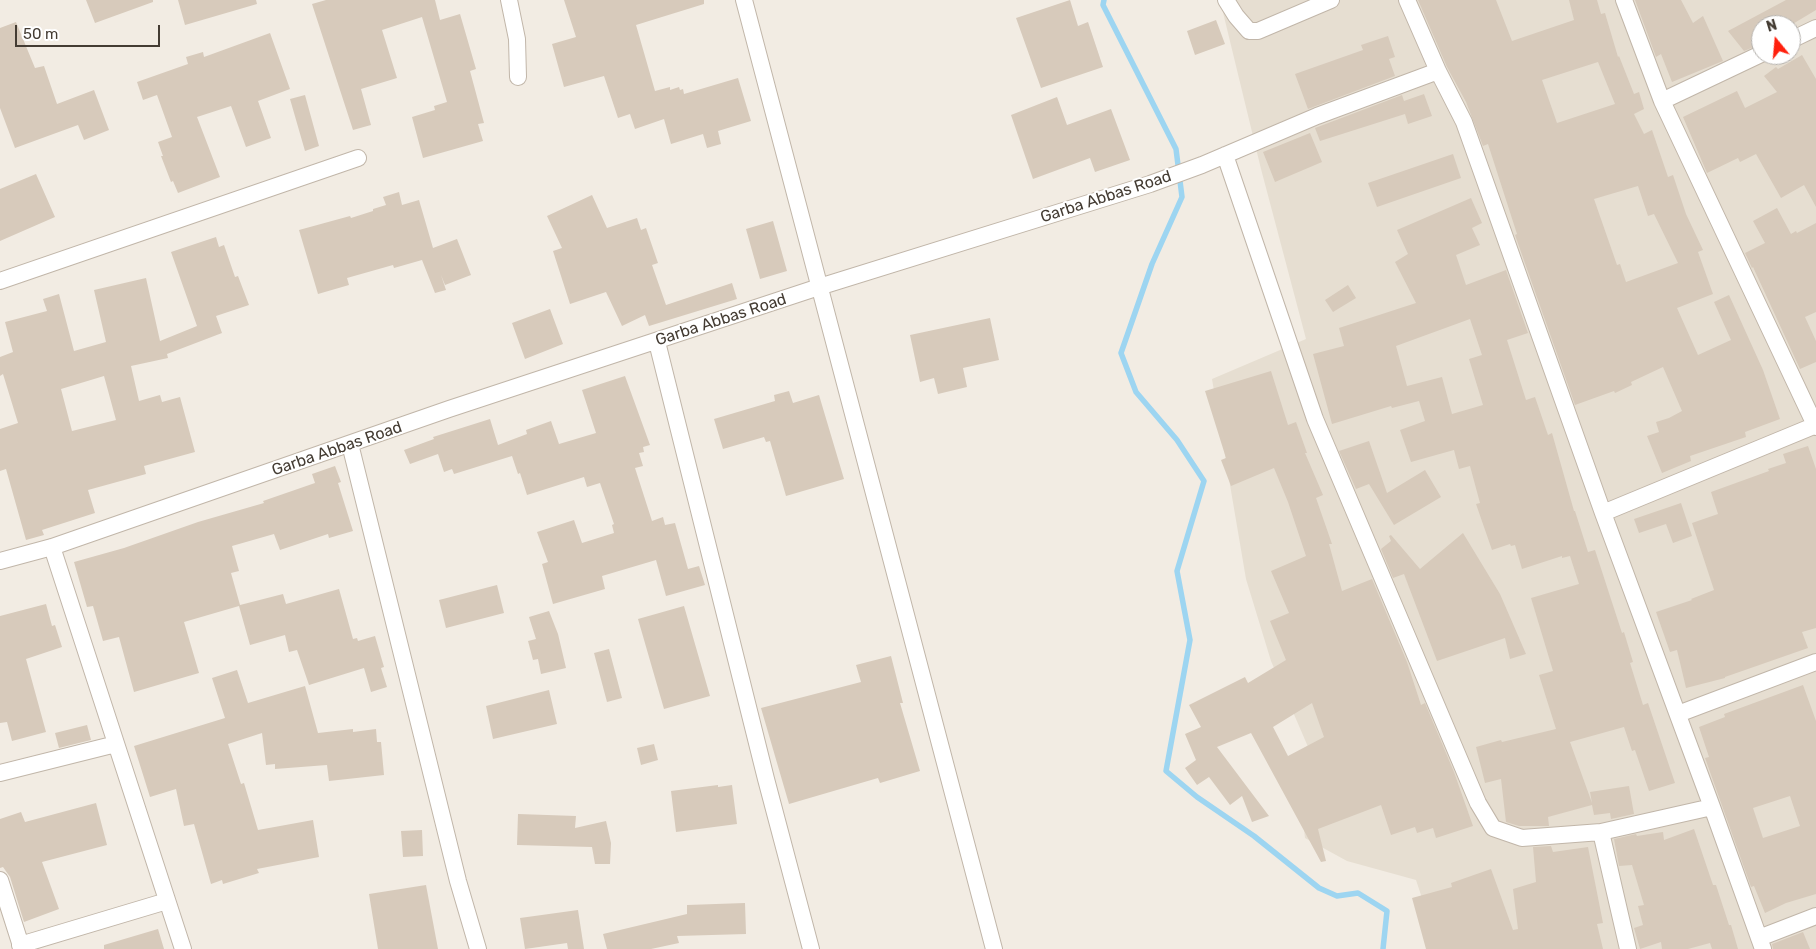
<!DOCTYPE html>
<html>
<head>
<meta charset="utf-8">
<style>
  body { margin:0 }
  #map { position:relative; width:1816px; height:949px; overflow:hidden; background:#f2ece3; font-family:Rubik,sans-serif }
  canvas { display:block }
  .north { position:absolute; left:1751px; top:15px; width:50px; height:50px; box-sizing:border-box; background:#fff; border:1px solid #b4b1ad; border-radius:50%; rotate:343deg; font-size:14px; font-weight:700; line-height:20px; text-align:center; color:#443c33 }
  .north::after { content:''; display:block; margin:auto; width:18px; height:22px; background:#ff200d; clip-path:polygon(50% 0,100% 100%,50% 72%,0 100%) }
  .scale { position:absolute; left:15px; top:25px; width:145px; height:22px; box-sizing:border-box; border:2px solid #443c33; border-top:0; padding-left:6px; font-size:15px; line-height:18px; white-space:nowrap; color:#443c33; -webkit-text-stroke:4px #fff; paint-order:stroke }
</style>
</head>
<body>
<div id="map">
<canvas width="1816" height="949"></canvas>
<div class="north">N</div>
<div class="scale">50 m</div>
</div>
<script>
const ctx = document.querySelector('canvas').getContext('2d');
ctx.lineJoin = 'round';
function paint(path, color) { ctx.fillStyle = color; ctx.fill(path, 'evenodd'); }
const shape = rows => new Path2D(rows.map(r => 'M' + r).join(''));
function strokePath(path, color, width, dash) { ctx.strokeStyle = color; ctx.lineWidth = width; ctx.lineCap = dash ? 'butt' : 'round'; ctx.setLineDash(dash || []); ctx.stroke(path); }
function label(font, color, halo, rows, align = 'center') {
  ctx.font = font + ' Rubik,sans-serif'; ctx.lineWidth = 4; ctx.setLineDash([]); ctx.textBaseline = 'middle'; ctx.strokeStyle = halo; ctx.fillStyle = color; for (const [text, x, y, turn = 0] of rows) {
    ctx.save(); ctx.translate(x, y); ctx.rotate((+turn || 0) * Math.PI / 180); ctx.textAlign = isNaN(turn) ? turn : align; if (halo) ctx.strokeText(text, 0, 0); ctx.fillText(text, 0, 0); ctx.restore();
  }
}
paint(shape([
  [1220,0,1816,0,1816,949,1439,949,1416,880,1347,861,1305,838,1301,804,1321,777,1271,661,1246,579,1212,379,1306,339,1261,169],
  [1761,25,1791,25,1791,55,1761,55]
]), '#e6ded1');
strokePath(shape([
  [1104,0,1103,5,1176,149,1182,197,1152,264,1121,353,1136,392,1177,440,1204,481,1177,571,1190,640,1166,771,1197,797,1254,836,1319,888,1337,896,1358,893,1387,911,1383,949]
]), '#9dd5f1', 5.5);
paint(shape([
  [86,0,153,0,153,2,95,23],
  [178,0,256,0,257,4,185,25],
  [326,0,435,0,440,20,460,14,476,69,470,71,484,123,478,124,483,141,423,158,412,117,435,110,434,106,447,102,422,17,382,30,397,78,361,89,371,125,353,130,312,4],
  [564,0,704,0,704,4,636,25,655,91,670,87,670,90,679,87,680,90,683,89,684,94,738,78,751,121,718,131,721,144,707,148,703,134,671,144,664,119,635,129,630,114,618,118,604,76,564,87,552,44,576,37],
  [1070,0,1078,26,1088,22,1103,67,1041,88,1016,18],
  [1418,0,1496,0,1512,41,1574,20,1569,0,1597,0,1601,14,1605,13,1618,57,1619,56,1634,94,1639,92,1644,109,1634,114,1644,134,1652,130,1668,177,1673,175,1686,214,1703,250,1698,252,1713,294,1677,308,1698,355,1731,340,1714,302,1729,295,1763,370,1780,419,1745,432,1746,437,1690,456,1691,461,1662,473,1647,436,1659,432,1656,422,1669,418,1682,411,1663,367,1631,382,1632,385,1615,393,1614,391,1575,405,1515,235,1517,234,1488,144,1483,146,1466,102,1447,67],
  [1598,62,1615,104,1557,123,1542,80],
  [1638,186,1648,216,1654,214,1678,263,1626,282,1620,264,1617,265,1594,199],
  [1635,0,1681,0,1693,23,1703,16,1723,61,1672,82,1661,54,1656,57],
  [1786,0,1816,0,1816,10,1791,25,1761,25,1761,44,1744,51,1728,31],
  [1216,20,1225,44,1195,55,1187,31],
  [16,22,35,68,44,66,57,104,94,90,109,130,84,140,78,125,15,148,0,108,0,28],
  [270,33,290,89,258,101,271,138,246,147,231,106,197,117,220,177,178,193,173,181,171,182,161,156,163,156,158,142,172,137,157,95,143,100,137,82,188,64,186,57,203,52,204,57],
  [1388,36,1395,57,1389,59,1395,76,1308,109,1295,74,1363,50,1361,45],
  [1802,55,1816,79,1816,207,1804,185,1781,198,1756,154,1740,162,1738,158,1707,173,1683,117,1737,91,1745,108,1777,92,1764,76,1776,67,1778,69],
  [1424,94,1432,116,1408,124,1405,114,1320,141,1315,128,1402,95,1404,101],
  [305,95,319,146,305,151,290,99],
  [1057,97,1067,125,1111,109,1130,160,1095,172,1090,158,1033,179,1011,115],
  [1310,133,1322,162,1275,182,1263,152],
  [1453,154,1461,178,1377,207,1368,183],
  [36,174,55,217,0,241,0,189],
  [399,192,402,205,419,200,433,248,457,239,471,275,445,285,441,275,446,290,435,293,422,260,394,268,393,265,347,278,349,285,318,294,299,230,350,216,351,218,373,211,373,209,386,205,383,197],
  [592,195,607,228,637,218,641,230,646,228,658,263,652,265,666,305,732,283,737,299,649,326,645,315,622,326,606,292,570,304,553,251,562,248,547,216],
  [1471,198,1482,223,1472,228,1480,245,1456,255,1466,285,1506,270,1528,333,1507,340,1526,400,1535,397,1548,435,1552,433,1574,511,1575,511,1588,552,1595,550,1622,633,1624,632,1633,662,1630,663,1643,705,1648,703,1675,783,1649,791,1635,750,1632,751,1624,727,1570,742,1592,803,1590,792,1629,786,1634,814,1611,819,1610,813,1594,815,1592,805,1548,817,1549,826,1519,826,1506,822,1501,779,1485,783,1476,747,1501,740,1502,742,1556,729,1539,675,1553,671,1531,598,1579,584,1570,556,1562,558,1562,556,1522,569,1515,545,1511,546,1510,544,1492,550,1476,504,1480,503,1470,466,1459,469,1454,450,1411,462,1400,430,1425,421,1419,401,1392,408,1391,406,1332,424,1313,354,1344,346,1339,328,1416,303,1395,262,1408,254,1397,230],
  [1470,319,1482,355,1469,359,1483,405,1452,414,1442,377,1407,386,1396,346],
  [1777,208,1791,234,1796,231,1797,233,1816,223,1816,312,1805,317,1816,341,1816,362,1800,369,1753,267,1752,268,1745,253,1765,243,1753,221],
  [773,221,787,271,760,279,746,229],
  [216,237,219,247,224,245,235,277,238,276,249,305,216,316,222,333,167,354,168,358,131,366,139,401,160,395,162,402,180,397,195,452,144,466,146,474,88,490,95,513,42,530,44,535,26,540,6,469,0,471,0,429,18,423,3,374,0,376,0,357,13,352,5,322,47,311,43,299,59,294,74,351,106,342,94,290,146,278,160,341,197,326,171,252],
  [104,376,116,420,72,431,61,389],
  [1348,285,1356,298,1333,312,1325,300],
  [550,309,563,344,525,359,512,323],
  [990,318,999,360,963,368,967,387,938,394,934,378,920,382,910,335],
  [1271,371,1288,425,1296,422,1307,453,1305,453,1323,495,1316,498,1332,544,1329,544,1342,591,1372,579,1407,662,1421,705,1425,703,1454,772,1473,826,1436,838,1433,828,1417,833,1415,827,1391,835,1381,805,1318,829,1326,861,1321,862,1251,733,1217,747,1269,816,1252,822,1242,796,1230,805,1209,777,1197,785,1185,768,1196,760,1185,734,1201,727,1189,705,1245,677,1248,683,1286,660,1270,621,1289,613,1271,571,1306,556,1288,502,1274,468,1231,486,1221,460,1226,458,1205,391],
  [1312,703,1324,737,1288,756,1273,727],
  [625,376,650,445,643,447,644,452,639,453,643,466,635,468,652,521,663,517,665,525,675,523,688,569,699,566,705,585,666,596,656,560,602,576,605,589,553,604,542,564,548,562,537,532,574,520,582,543,614,533,612,525,614,524,600,483,587,487,584,477,527,495,520,473,518,474,512,456,454,474,452,469,444,472,438,454,410,464,404,450,434,439,433,437,490,419,498,445,527,434,526,430,551,421,559,444,596,433,582,390],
  [789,391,793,403,819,395,844,479,786,496,770,441,766,442,764,437,723,449,714,419,775,401,774,395],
  [1369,441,1387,493,1425,470,1441,497,1394,525,1369,484,1356,489,1339,451],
  [1808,446,1816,469,1816,628,1802,632,1808,648,1725,677,1725,678,1686,688,1677,650,1670,652,1656,612,1692,600,1691,599,1714,590,1692,523,1718,514,1711,492,1769,471,1768,469,1786,463,1783,454],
  [335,466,341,482,338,483,353,531,329,538,328,534,280,550,274,534,232,546,239,571,231,573,240,605,283,594,286,604,339,589,353,639,357,638,358,641,375,636,384,667,381,668,387,687,371,692,364,668,309,685,297,650,289,652,285,635,250,645,239,606,184,622,199,673,134,692,119,637,103,641,93,606,87,607,74,562,124,548,198,522,264,503,263,501,315,483,312,474],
  [1681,503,1692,536,1673,543,1666,524,1639,533,1634,519],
  [1463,533,1500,594,1526,654,1510,659,1505,638,1437,661,1404,574,1393,578,1381,549,1391,541,1389,536,1391,535,1420,569],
  [497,585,504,613,446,628,439,600],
  [46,604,52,626,55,625,62,647,26,659,46,732,12,741,7,722,0,723,0,616],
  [684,606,710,696,664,709,638,619],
  [549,611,558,634,566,668,541,674,538,659,533,660,528,641,536,639,529,617],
  [609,649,622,698,607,702,594,653],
  [891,656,903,703,900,703,920,771,880,783,878,778,789,804,761,708,861,682,856,665],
  [237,670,248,703,305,686,318,733,353,729,353,732,376,729,377,742,381,742,384,775,329,781,327,765,275,769,275,764,266,765,262,733,228,744,241,784,244,783,258,830,313,820,319,857,257,869,259,873,223,884,222,880,211,884,194,824,184,826,176,789,150,797,134,746,225,718,212,678],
  [1803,685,1816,721,1816,894,1786,903,1765,913,1754,886,1751,887,1705,758,1709,757,1699,727,1725,717,1724,714],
  [1790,796,1800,826,1763,838,1753,808],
  [549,690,557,724,493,739,486,706],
  [87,725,91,740,59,748,55,733],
  [654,744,658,760,641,765,637,748],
  [718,785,718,787,732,785,737,824,676,832,671,791],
  [96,803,107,845,42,862,59,909,24,922,10,877,3,867,0,868,0,819,21,812,25,822],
  [518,814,576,816,575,828,606,821,611,843,610,864,595,864,592,847,517,845],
  [1694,829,1713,885,1716,885,1729,925,1731,925,1738,949,1712,949,1710,943,1688,949,1662,949,1661,942,1640,949,1634,928,1643,925,1638,906,1644,905,1632,865,1619,866,1614,839,1636,834,1637,836,1663,832,1664,840],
  [422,830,423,856,403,857,401,831],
  [1551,846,1553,852,1588,847,1603,923,1597,924,1603,949,1426,949,1412,898,1452,887,1451,883,1491,869,1513,930,1518,929,1513,889,1536,882,1533,847],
  [426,885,438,949,378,949,369,894],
  [745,903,746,934,677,936,679,943,651,949,607,949,603,934,687,914,687,905],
  [578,910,584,949,568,949,567,943,525,949,520,918],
  [158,929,164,949,104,949,104,945],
  [1803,932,1810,949,1773,949,1772,944]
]), '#d7cabb');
const minor = shape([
  [509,0,517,39,518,77],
  [744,0,994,949],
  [1226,0,1236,16,1249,31,1258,31,1331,0],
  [1407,0,1438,71,1464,122,1603,513,1712,807,1763,949],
  [1624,0,1662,101,1816,427],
  [1791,40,1816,28],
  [1662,101,1761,54],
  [1225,155,1315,419,1478,803,1493,828,1522,838,1601,832,1712,807],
  [0,281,358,158],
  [657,342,766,779,811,949],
  [350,444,458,881,478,949],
  [1603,513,1816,425],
  [52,547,183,949],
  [0,561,52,547,449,409,819,287,1150,184,1202,165,1317,116,1438,71],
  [1678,714,1816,662],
  [0,773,116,744],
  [1601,832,1628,949],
  [0,880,22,949],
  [1759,938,1816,916],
  [20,945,167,901]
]);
strokePath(minor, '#c1b6a9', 18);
strokePath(minor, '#fff', 16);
label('16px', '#443c33', '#fff', [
  ["Garba Abbas Road",1106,197,-18],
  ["Garba Abbas Road",721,320,-18],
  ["Garba Abbas Road",337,449,-19]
]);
</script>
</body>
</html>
